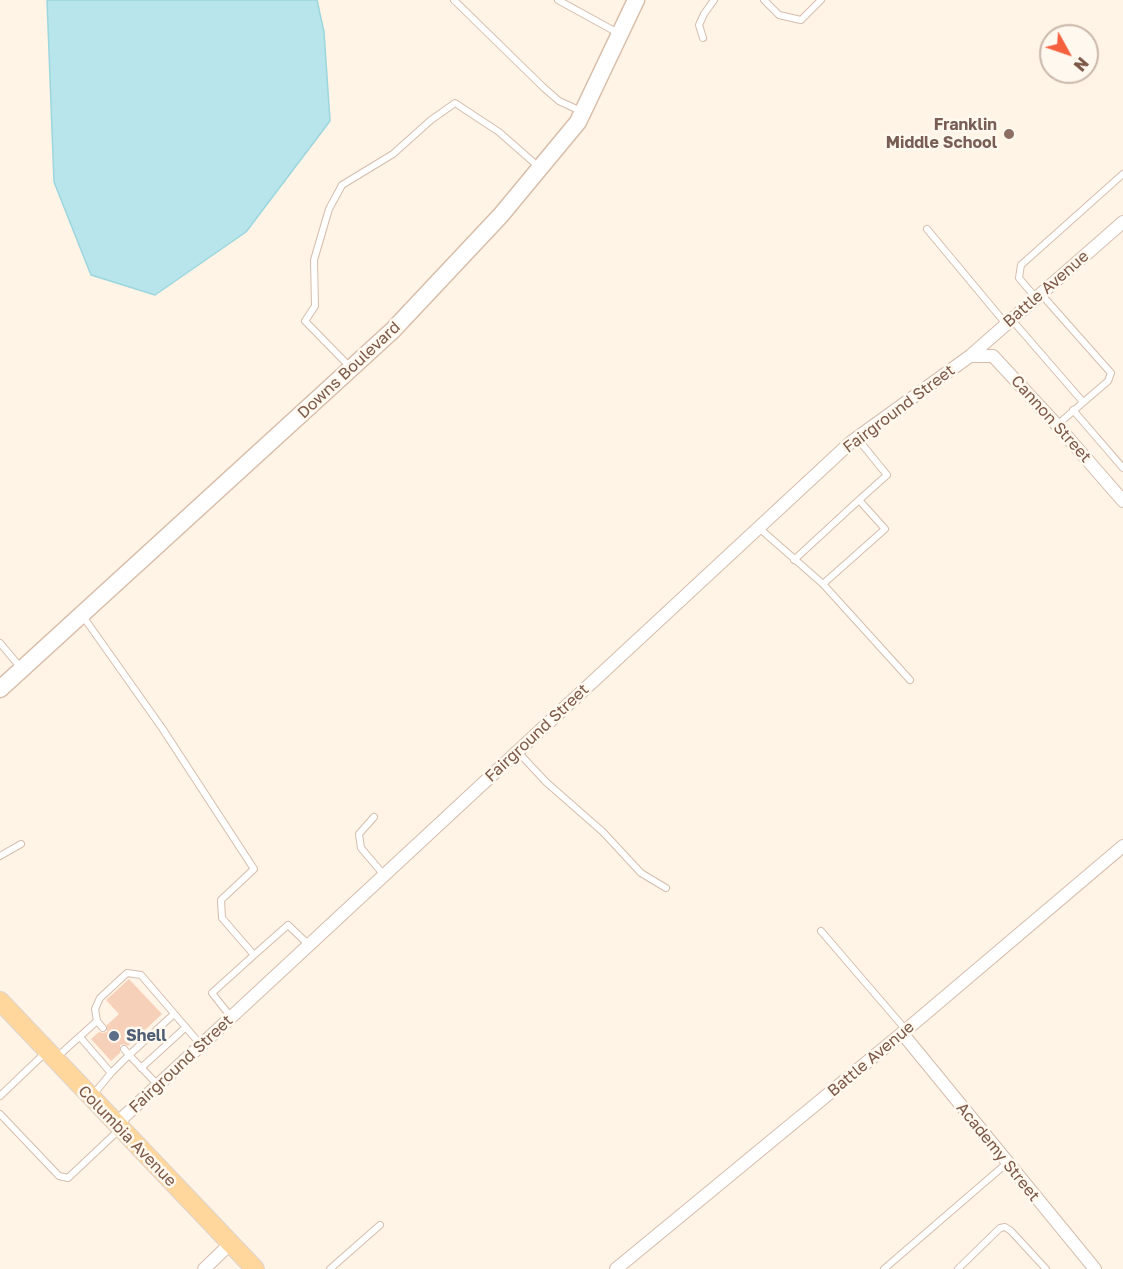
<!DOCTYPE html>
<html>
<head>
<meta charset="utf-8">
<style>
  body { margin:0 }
  #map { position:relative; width:1123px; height:1269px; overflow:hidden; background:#fff4e6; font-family:"Golos Text",sans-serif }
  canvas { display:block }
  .north { position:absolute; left:1039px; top:24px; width:60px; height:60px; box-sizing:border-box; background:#fff8ee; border:2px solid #cab8ab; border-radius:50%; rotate:130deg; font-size:16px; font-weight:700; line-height:24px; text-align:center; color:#7b5847 }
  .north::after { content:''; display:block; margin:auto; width:21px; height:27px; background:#f5613e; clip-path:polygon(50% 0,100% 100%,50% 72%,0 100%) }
</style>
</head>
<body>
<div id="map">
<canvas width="1123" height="1269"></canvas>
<div class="north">N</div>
</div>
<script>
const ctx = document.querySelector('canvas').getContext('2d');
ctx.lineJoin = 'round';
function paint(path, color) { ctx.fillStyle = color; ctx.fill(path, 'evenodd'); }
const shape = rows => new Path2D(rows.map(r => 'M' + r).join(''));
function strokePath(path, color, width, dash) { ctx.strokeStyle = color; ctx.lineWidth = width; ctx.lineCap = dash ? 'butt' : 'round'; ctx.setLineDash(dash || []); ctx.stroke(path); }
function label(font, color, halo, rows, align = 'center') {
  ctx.font = font + ' "Golos Text",sans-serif'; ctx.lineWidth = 5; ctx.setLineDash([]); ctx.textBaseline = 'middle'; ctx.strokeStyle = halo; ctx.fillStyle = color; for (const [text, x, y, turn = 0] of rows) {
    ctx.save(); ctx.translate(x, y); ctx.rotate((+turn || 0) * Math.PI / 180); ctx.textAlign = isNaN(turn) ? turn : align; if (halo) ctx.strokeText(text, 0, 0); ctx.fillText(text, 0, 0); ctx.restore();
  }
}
const water = shape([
  [47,0,317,0,324,32,330,121,246,232,155,295,91,275,54,182,47,0]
]);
paint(water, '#b8e5eb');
strokePath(water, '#9cd6de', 1.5);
paint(shape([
  [129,979,162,1014,128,1046,124,1044,120,1045,120,1053,111,1061,91,1039,99,1032,103,1033,107,1032,107,1025,119,1014,106,1000]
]), '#f7d0ba');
const lane = shape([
  [454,0,543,87,559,101,583,112],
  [558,0,618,33],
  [764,0,779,15,801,20,821,0],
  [703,38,699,25,704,14,714,0],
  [927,229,1006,324],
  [1041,294,1111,373,1108,381,1057,425],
  [1036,298,1019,278,1021,265,1123,174],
  [1012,320,1083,402],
  [350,367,305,321,315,306,314,260,329,209,342,185,393,154,431,120,455,103,499,132,540,168],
  [1073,410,1123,468],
  [759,528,823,584,910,680],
  [794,560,859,500],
  [823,584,885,529,859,500,887,475,857,438],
  [82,615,162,728,254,869,221,900,222,918,254,955,288,925,309,945],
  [0,643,21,668],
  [518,752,546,782,603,832,641,873,666,888],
  [374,817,359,834,361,848,384,875],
  [0,856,21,844],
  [821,931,906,1030],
  [231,1017,212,993,254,955],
  [103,1028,97,1021,95,1009,100,998,127,973,141,975,201,1045],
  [80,1037,111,1073,92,1096],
  [124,1049,129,1055,174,1014],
  [57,1057,97,1021],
  [141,1068,186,1027],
  [111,1073,129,1055,158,1085],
  [0,1096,45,1053],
  [0,1114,59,1176,68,1178,120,1129],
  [330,1269,380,1225],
  [884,1269,1007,1163],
  [958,1269,1000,1228,1005,1227,1011,1231,1046,1269]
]);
const street = shape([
  [970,356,993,356,1057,425,1123,501],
  [902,1033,1095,1269],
  [116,1124,851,442,970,356,1123,222],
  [204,1269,230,1244],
  [616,1269,906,1030,1123,846]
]);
const secondary = shape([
  [0,689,393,330,501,215,578,122,636,0]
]);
const primary = shape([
  [0,1001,255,1269]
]);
strokePath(lane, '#d5bdad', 8);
strokePath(street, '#d5bdad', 14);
strokePath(secondary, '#d8bda9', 19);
strokePath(primary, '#ddd4cf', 20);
strokePath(lane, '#fff', 6);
strokePath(street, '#fff', 12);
strokePath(secondary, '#fff', 16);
strokePath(primary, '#ffd79c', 18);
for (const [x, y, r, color] of [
  [1009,134,6,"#8d6e63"],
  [114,1036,6,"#5c6f8a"]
]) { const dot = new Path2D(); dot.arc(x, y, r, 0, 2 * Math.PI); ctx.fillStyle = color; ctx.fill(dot); strokePath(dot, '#fff8ee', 2); }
label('bold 16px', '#785e54', '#fff8ee', [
  ["Franklin",997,125],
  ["Middle School",997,143]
], 'right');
label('16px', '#7b5847', '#fff8ee', [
  ["Battle Avenue",1046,289,-41],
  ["Downs Boulevard",349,370,-43],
  ["Fairground Street",899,409,-37],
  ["Cannon Street",1051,419,48],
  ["Fairground Street",537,733,-43],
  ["Battle Avenue",871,1059,-40],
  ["Fairground Street",181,1064,-43],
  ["Columbia Avenue",127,1136,46],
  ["Academy Street",998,1152,51]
]);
label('bold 16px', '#4e5e75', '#fff8ee', [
  ["Shell",126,1036]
], 'left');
</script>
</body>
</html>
